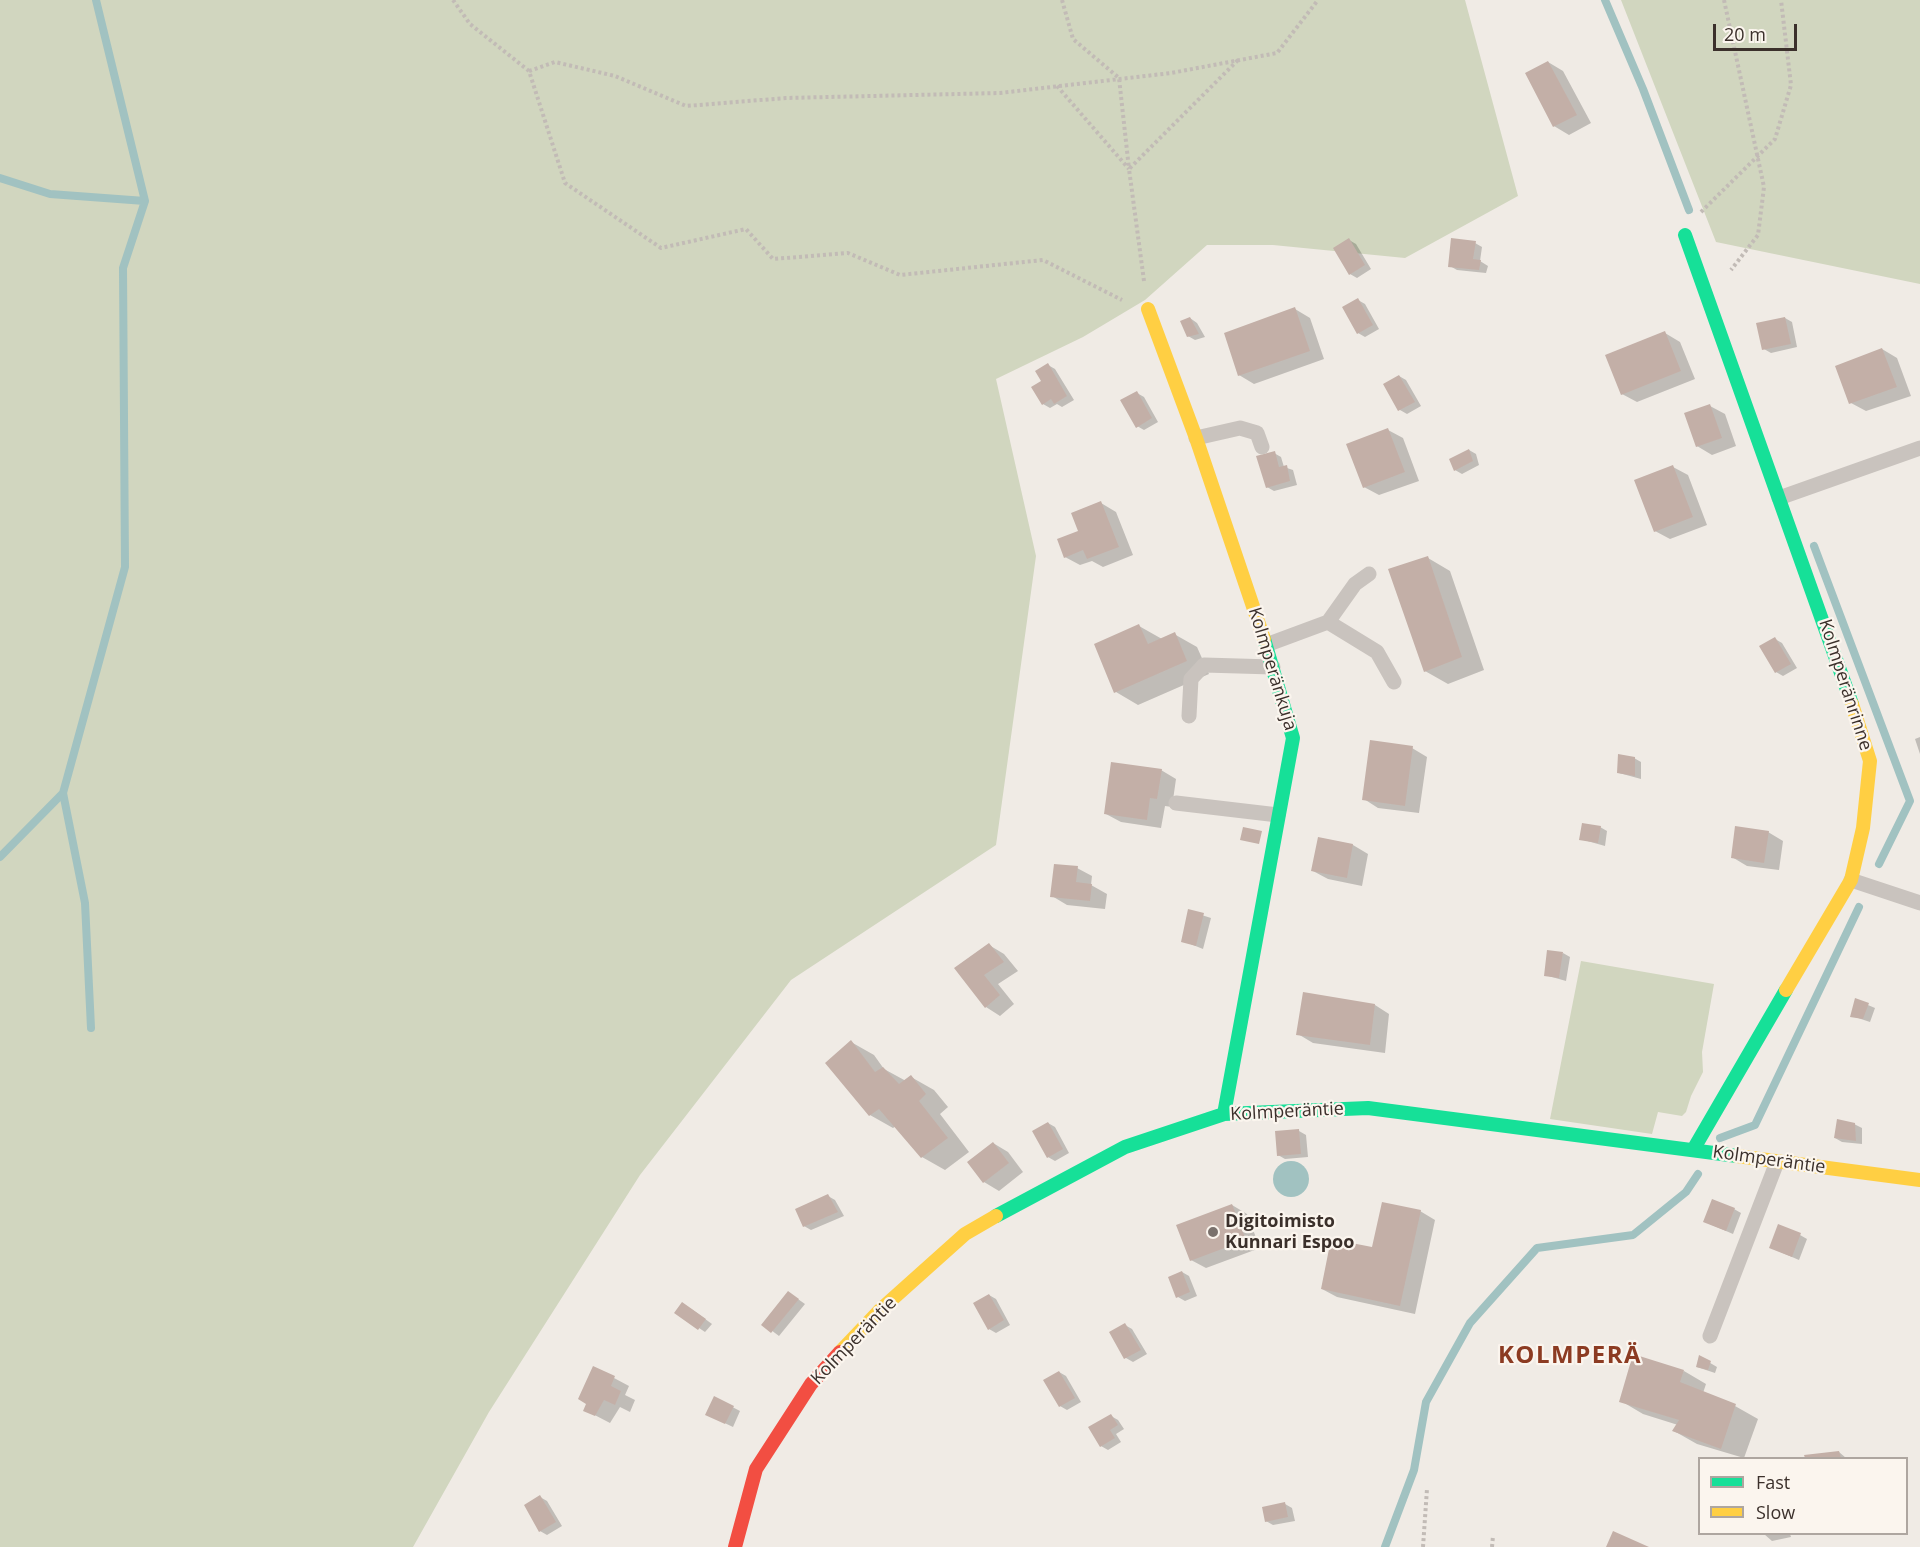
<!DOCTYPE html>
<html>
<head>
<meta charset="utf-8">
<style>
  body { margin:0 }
  #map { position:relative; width:1920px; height:1547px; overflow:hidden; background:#f0ebe5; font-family:"Open Sans",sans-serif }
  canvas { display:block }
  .legend { position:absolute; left:1698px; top:1457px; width:210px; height:78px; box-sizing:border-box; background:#fbf5ee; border:2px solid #aea6a0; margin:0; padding:8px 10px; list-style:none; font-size:18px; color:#3b302b }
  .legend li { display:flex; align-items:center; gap:12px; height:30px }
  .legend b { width:30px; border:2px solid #aea6a0 }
  .scale { position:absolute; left:1713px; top:24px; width:84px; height:27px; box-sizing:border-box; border:3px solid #3b302b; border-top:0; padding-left:8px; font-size:18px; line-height:21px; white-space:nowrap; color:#3b302b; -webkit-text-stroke:4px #fbf5ee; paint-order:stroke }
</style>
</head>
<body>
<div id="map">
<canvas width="1920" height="1547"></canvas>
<ul class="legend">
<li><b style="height:8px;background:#16e098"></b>Fast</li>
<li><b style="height:8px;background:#ffcf43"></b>Slow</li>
</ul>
<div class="scale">20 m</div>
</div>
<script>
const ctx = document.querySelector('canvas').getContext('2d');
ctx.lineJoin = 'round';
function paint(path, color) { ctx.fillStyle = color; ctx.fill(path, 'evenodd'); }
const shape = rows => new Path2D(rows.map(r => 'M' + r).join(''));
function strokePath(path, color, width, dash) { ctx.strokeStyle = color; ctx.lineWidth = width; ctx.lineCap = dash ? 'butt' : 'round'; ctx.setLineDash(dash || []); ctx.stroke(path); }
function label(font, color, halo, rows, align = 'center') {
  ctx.font = font + ' "Open Sans",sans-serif'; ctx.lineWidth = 4.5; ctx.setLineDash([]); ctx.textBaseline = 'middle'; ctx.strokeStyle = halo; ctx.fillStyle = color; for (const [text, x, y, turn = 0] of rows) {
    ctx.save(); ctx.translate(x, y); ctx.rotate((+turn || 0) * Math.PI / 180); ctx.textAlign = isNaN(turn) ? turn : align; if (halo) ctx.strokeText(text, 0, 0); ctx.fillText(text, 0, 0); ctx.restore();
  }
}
paint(shape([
  [0,0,1465,0,1518,196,1405,258,1273,245,1207,245,1145,300,1083,337,996,379,1036,556,996,845,791,980,640,1175,489,1412,413,1547,0,1547],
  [1621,0,1920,0,1920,284,1716,242],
  [1581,961,1714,984,1702,1052,1703,1072,1691,1096,1686,1112,1682,1116,1658,1112,1652,1134,1550,1119]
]), '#d1d6bf');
paint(shape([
  '1273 1179a18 18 0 1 1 36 0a18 18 0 1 1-36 0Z'
]), '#a1c2c1');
paint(shape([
  [1548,62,1563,71,1591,123,1569,135,1554,126],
  [1349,240,1356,244,1371,269,1357,278,1350,274],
  [1475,243,1482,247,1480,261,1488,266,1486,273,1457,270,1450,266],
  [1358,300,1365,304,1379,329,1365,337,1358,333,1344,308],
  [1295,309,1310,318,1324,359,1254,384,1239,375],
  [1190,318,1197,323,1205,337,1195,340,1188,336],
  [1785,318,1792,322,1797,347,1771,353,1764,349],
  [1665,333,1680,342,1695,379,1637,402,1622,394],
  [1882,349,1897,358,1911,396,1866,411,1851,403],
  [1048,365,1055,369,1074,400,1062,407,1057,404,1050,408,1043,404,1043,382],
  [1399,376,1406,380,1421,406,1407,414,1400,410],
  [1137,393,1144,397,1158,422,1144,430,1137,426],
  [1710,406,1725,414,1736,446,1712,455,1697,446],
  [1388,430,1403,438,1419,481,1379,495,1364,487],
  [1469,450,1476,454,1479,465,1462,474,1455,470],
  [1274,453,1281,457,1284,467,1293,470,1297,485,1274,491,1267,487],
  [1673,467,1688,475,1707,525,1670,539,1655,531],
  [1101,503,1116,512,1133,555,1103,567,1092,561,1080,565,1065,557],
  [1428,558,1450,571,1484,670,1448,684,1425,671],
  [1139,626,1162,639,1174,634,1197,647,1209,674,1138,705,1116,692],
  [1775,639,1782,643,1797,668,1783,676,1776,672],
  [1920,737,1920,754,1915,739],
  [1412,748,1427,757,1419,813,1378,808,1364,799],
  [1634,758,1641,762,1641,779,1619,773],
  [1161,770,1176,779,1172,807,1165,806,1161,828,1121,822,1106,814],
  [1600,827,1607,831,1605,846,1580,839],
  [1768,832,1783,841,1779,870,1747,866,1732,857],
  [1319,839,1353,845,1368,854,1362,886,1328,879,1313,871],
  [1077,868,1092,876,1091,885,1107,894,1105,909,1067,905,1052,896],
  [1189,911,1211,918,1203,949,1183,941],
  [989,945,1004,954,1018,971,998,984,1014,1004,1000,1016,986,1007,957,968],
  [1563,953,1570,957,1566,981,1545,975],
  [1856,1000,1875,1008,1870,1022,1852,1016],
  [1375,1005,1389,1014,1385,1053,1313,1043,1298,1034],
  [851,1042,874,1055,884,1069,906,1081,911,1077,934,1090,948,1107,940,1114,969,1152,945,1170,922,1157,896,1126,893,1128,870,1115],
  [1048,1123,1055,1127,1069,1153,1055,1161,1048,1157],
  [1854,1124,1862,1128,1862,1144,1842,1142,1835,1138],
  [1299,1131,1306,1135,1308,1157,1285,1159,1278,1155],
  [993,1143,1008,1152,1023,1172,999,1191,984,1182],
  [828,1196,835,1200,844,1216,811,1230,804,1226],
  [1232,1205,1247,1214,1260,1248,1206,1268,1191,1260],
  [1734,1209,1741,1213,1733,1234,1705,1222],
  [1420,1211,1435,1220,1415,1314,1337,1297,1322,1289],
  [1800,1235,1807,1239,1799,1260,1778,1251],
  [1182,1272,1189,1276,1197,1296,1185,1301,1178,1297],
  [989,1295,996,1299,1010,1325,996,1333,989,1329],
  [795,1297,805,1304,779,1336,763,1324],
  [690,1308,712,1324,705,1332,699,1328],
  [1125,1325,1132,1329,1147,1354,1133,1362,1126,1358],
  [1700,1357,1717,1367,1715,1373,1697,1367],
  [1684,1371,1706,1384,1703,1393,1735,1406,1758,1419,1744,1458,1697,1444,1674,1431,1678,1425,1643,1414,1621,1401],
  [1059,1372,1066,1376,1081,1402,1067,1410,1060,1406],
  [614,1378,629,1386,625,1395,635,1400,630,1412,620,1407,610,1423,585,1410],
  [715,1398,740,1411,733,1427,714,1418],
  [1111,1416,1118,1420,1124,1429,1116,1434,1121,1442,1108,1450,1101,1446],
  [1839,1452,1846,1458,1806,1457],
  [540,1497,547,1501,562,1526,547,1535,540,1531],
  [1285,1504,1292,1508,1295,1521,1273,1525,1266,1521],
  [1764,1534,1790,1534,1791,1537,1772,1541]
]), '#0003');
strokePath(shape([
  [1605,0,1643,89,1689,210],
  [0,178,50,194,145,201],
  [1814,546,1910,801,1879,864],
  [0,857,63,793],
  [91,1028,85,903,63,793,125,567,123,268,145,201,96,0],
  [1720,1138,1755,1125,1859,907],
  [1385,1547,1414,1470,1426,1402,1470,1323,1537,1248,1633,1235,1686,1192,1698,1174]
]), '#a1c2c1', 8);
paint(shape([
  [1548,61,1577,115,1553,127,1525,73],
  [1349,238,1365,265,1349,275,1333,248],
  [1451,238,1476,241,1473,259,1481,260,1479,270,1448,267],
  [1358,298,1373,325,1357,334,1342,307],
  [1295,307,1310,351,1238,376,1224,333],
  [1190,317,1199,334,1187,337,1180,321],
  [1785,317,1791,344,1762,350,1756,323],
  [1665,331,1681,371,1621,395,1605,355],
  [1882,348,1897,387,1849,404,1835,366],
  [1048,363,1067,396,1054,404,1051,399,1042,405,1031,387,1041,381,1035,371],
  [1399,375,1415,402,1398,411,1383,384],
  [1137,391,1152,418,1136,428,1120,400],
  [1710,404,1722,438,1696,447,1684,413],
  [1388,428,1405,472,1363,488,1346,444],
  [1469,449,1473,461,1454,471,1449,459],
  [1275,451,1279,467,1287,465,1290,481,1266,488,1256,456],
  [1673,465,1693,517,1654,532,1634,480],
  [1101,501,1119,547,1087,559,1083,550,1064,558,1057,539,1078,531,1071,513],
  [1428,556,1462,657,1424,672,1388,569],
  [1139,624,1148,644,1175,632,1187,661,1114,693,1094,644],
  [1775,637,1791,664,1775,673,1759,646],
  [1370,740,1413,746,1405,806,1362,800],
  [1618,754,1635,757,1635,776,1617,773],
  [1111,762,1162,769,1157,799,1150,798,1147,820,1104,814],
  [1582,823,1601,826,1598,843,1579,840],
  [1735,826,1769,831,1764,863,1731,858],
  [1243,827,1262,831,1259,844,1240,840],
  [1318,837,1353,844,1347,878,1311,871],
  [1054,864,1078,866,1076,882,1092,884,1090,901,1050,897],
  [1188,909,1204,913,1196,946,1181,942],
  [989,943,1004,962,984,975,1000,995,985,1008,954,968],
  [1547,950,1563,952,1559,978,1544,976],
  [1303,992,1375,1004,1370,1045,1296,1035],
  [1855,998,1869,1003,1863,1019,1850,1017],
  [851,1040,875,1072,883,1067,899,1084,911,1075,926,1094,919,1101,948,1138,921,1158,879,1109,869,1116,825,1063],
  [1837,1119,1855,1123,1856,1141,1834,1138],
  [1048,1122,1063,1149,1047,1158,1032,1131],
  [1299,1129,1301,1154,1277,1156,1275,1131],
  [993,1142,1009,1163,983,1183,967,1162],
  [828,1194,838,1212,803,1227,795,1209],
  [1712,1199,1735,1208,1726,1231,1703,1222],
  [1382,1202,1421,1210,1400,1306,1321,1289,1331,1239,1372,1247],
  [1232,1204,1246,1240,1190,1261,1176,1225],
  [1778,1224,1801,1233,1792,1257,1769,1248],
  [1182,1271,1190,1292,1176,1298,1168,1277],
  [788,1291,799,1299,771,1333,761,1325],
  [989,1294,1004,1320,988,1330,973,1303],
  [682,1302,706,1319,698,1330,674,1313],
  [1125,1323,1141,1350,1124,1359,1109,1332],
  [1633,1354,1684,1370,1680,1382,1736,1404,1721,1449,1672,1431,1679,1420,1619,1402],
  [1699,1355,1711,1361,1708,1370,1696,1367],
  [593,1366,615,1376,611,1386,621,1391,615,1405,604,1400,595,1416,583,1411,586,1404,578,1399],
  [1059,1371,1075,1398,1059,1407,1043,1380],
  [714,1396,734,1406,725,1424,705,1415],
  [1111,1414,1118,1425,1110,1430,1115,1438,1100,1447,1088,1427],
  [1839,1451,1841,1458,1805,1458,1804,1455],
  [540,1495,556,1522,539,1532,524,1505],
  [1285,1502,1288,1517,1265,1522,1262,1507],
  [1613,1531,1649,1547,1606,1547]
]), '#c3afa7');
strokePath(shape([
  [453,0,470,24,529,71,565,183,661,248,746,229,773,259,848,253,900,275,1043,260,1122,300],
  [1062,0,1073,39,1119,78,1129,169],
  [1724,0,1764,187,1758,235,1731,270],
  [529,71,555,62,615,76,686,106,786,98,1000,93,1171,73,1277,53,1318,0],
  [1057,86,1129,169],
  [1701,212,1775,139,1791,85,1781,0],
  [1144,281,1129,169,1238,60],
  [1423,1547,1427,1489],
  [1492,1547,1493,1536]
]), '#c2bbb6', 4, [3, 3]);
strokePath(shape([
  [1196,438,1240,428,1257,433,1262,447],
  [1779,498,1920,448],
  [1328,622,1355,584,1369,574],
  [1266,645,1328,622,1377,652,1394,682],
  [1189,716,1191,679,1204,665,1273,667],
  [1176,803,1278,815],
  [1851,880,1920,903],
  [1710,1336,1777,1162]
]), '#c9c3be', 15);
strokePath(shape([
  [1685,235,1852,704],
  [1224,1114,1293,738,1264,639],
  [1693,1150,1786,990],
  [996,1216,1125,1147,1224,1114,1368,1108,1737,1156]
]), '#16e098', 14);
strokePath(shape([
  [1148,309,1196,438,1264,639],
  [1786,990,1851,880,1863,828,1870,761,1852,704],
  [1737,1156,1920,1180],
  [840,1352,879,1311,965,1234,996,1216]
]), '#ffcf43', 14);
strokePath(shape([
  [735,1547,756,1469,811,1384,840,1352]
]), '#f24e42', 14);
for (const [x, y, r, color] of [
  [1213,1232,6,"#7a716c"]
]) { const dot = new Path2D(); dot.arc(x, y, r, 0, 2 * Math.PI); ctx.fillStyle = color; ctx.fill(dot); strokePath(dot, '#fbf5ee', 2); }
label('18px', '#3b302b', '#fbf5ee', [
  ["Kolmperänkuja",1272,669,73],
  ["Kolmperänrinne",1845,685,72],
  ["Kolmperäntie",1287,1112,-3],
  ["Kolmperäntie",1769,1160,8],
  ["Kolmperäntie",854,1341,-46]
]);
label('bold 18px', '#3b302b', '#fbf5ee', [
  ["Digitoimisto",1225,1222],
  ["Kunnari Espoo",1225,1243]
], 'left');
ctx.letterSpacing = '1.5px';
label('bold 24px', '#8c3b22', '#fbf5ee', [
  ["KOLMPERÄ",1570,1356]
]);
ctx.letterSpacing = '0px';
</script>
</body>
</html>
